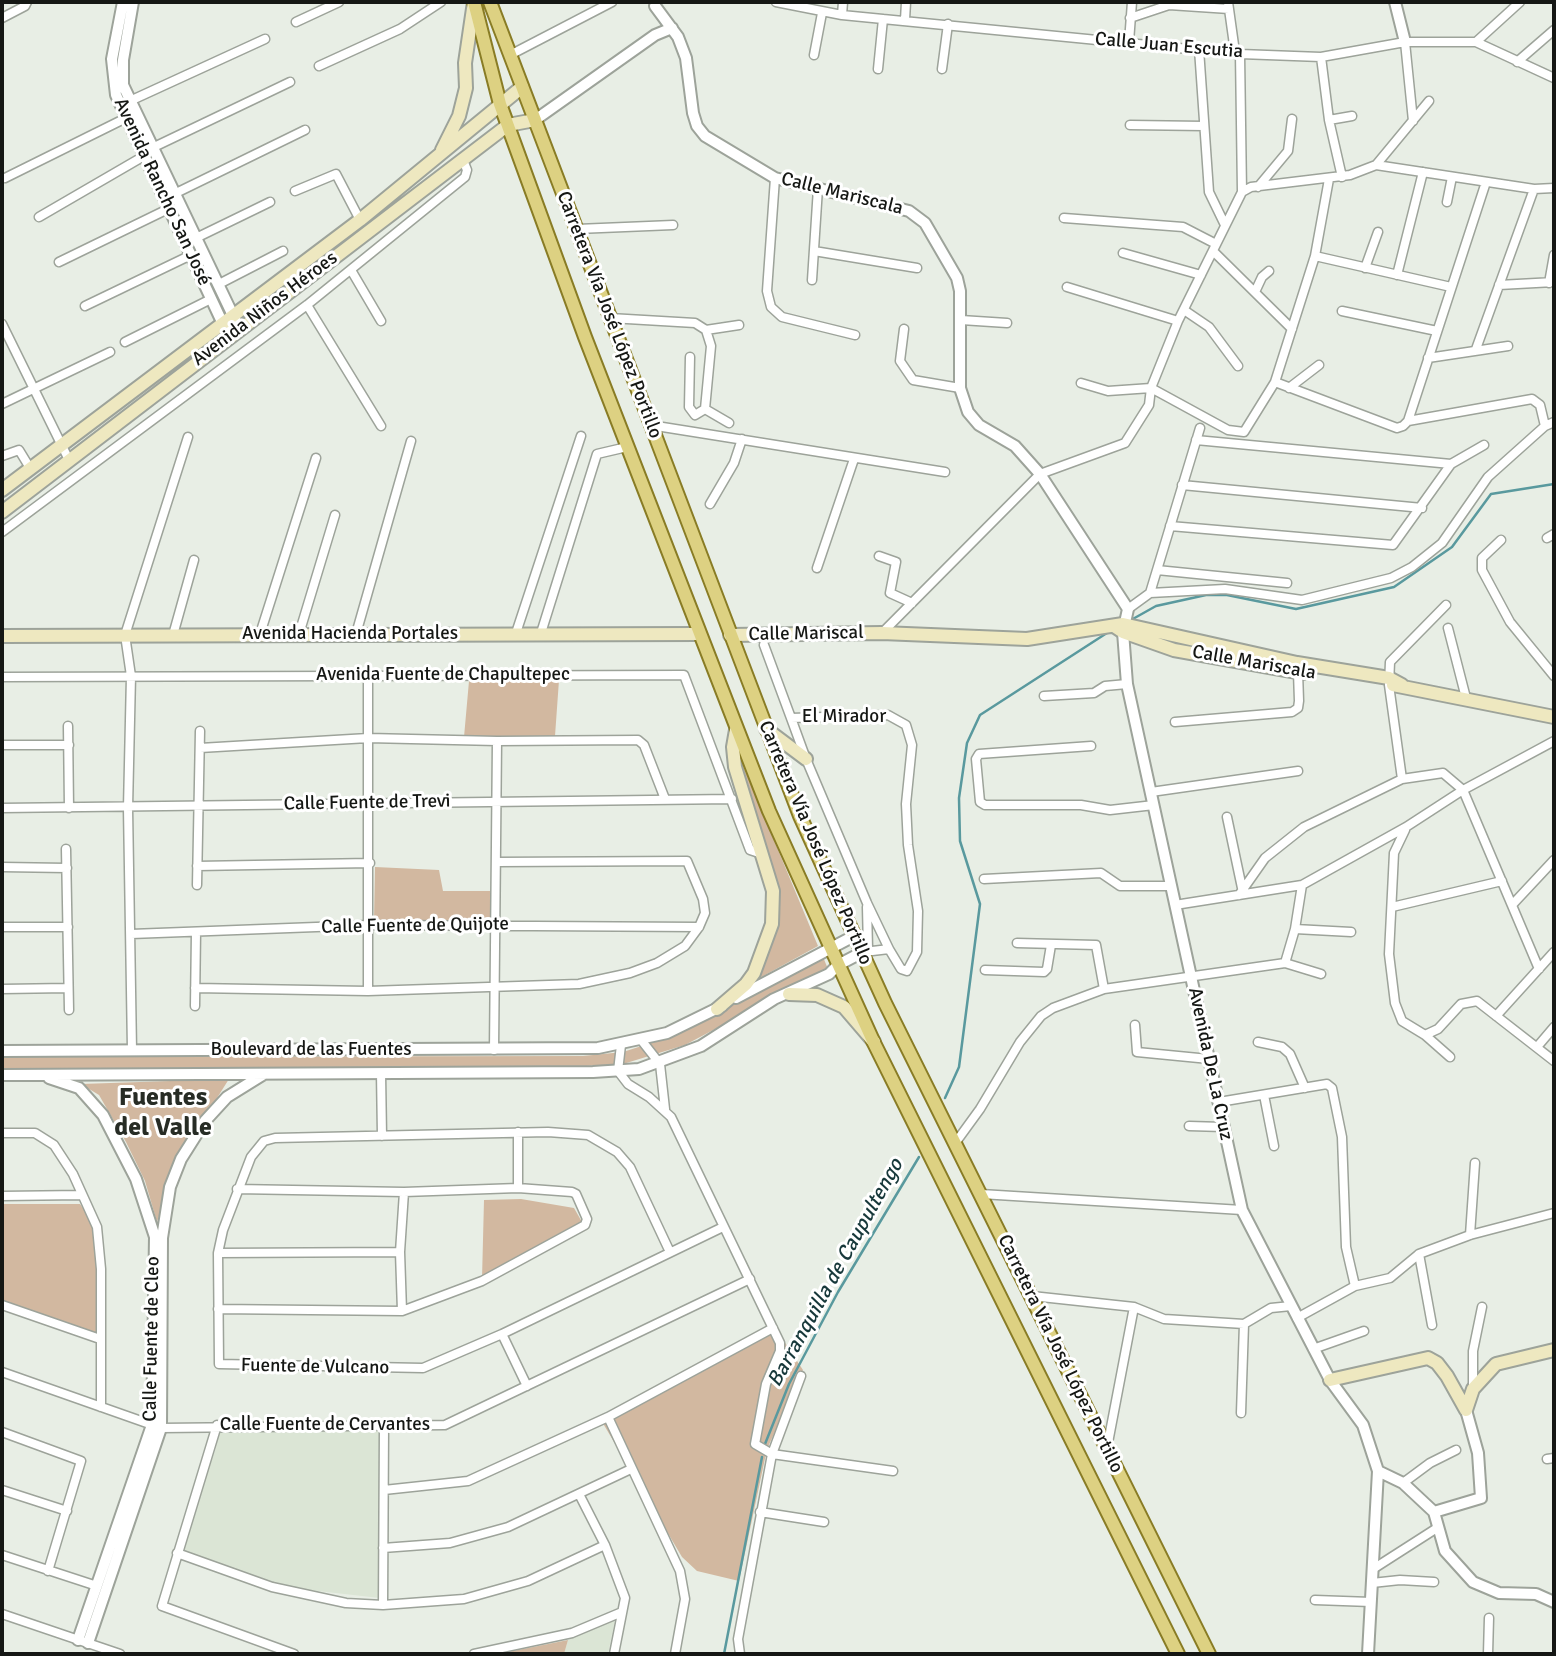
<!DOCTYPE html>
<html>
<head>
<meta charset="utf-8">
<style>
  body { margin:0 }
  #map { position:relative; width:1556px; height:1656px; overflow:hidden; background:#e8eee5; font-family:Signika,sans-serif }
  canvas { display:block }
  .frame { position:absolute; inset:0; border:4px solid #151714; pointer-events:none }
</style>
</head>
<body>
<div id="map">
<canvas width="1556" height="1656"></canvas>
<div class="frame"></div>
</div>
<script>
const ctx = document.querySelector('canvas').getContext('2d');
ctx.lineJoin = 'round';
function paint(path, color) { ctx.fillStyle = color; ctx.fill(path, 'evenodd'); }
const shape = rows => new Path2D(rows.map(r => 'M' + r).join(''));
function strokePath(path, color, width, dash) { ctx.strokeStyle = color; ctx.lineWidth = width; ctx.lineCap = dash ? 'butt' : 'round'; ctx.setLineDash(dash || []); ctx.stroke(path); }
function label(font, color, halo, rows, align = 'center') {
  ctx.font = font + ' Signika,sans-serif'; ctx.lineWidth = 6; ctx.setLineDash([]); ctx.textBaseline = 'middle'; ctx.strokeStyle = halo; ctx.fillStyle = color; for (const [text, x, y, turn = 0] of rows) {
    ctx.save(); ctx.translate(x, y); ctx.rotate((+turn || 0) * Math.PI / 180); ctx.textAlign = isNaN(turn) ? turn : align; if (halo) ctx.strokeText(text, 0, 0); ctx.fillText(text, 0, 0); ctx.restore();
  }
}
paint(shape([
  [218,1427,381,1430,380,1598,273,1586,180,1549,216,1448],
  [615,1620,608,1654,564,1654,568,1640]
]), '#dbe5d5');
paint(shape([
  [559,680,555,736,464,737,469,681],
  [741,761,818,946,754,981,774,923,763,837,744,779],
  [375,867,439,870,443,891,490,891,490,921,374,921],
  [823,957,828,969,685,1045,623,1064,549,1068,2,1070,2,1057,583,1056,623,1052,679,1034],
  [229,1079,179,1158,157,1222,145,1181,126,1142,99,1095,81,1084],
  [521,1199,574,1208,582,1222,482,1279,484,1200],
  [2,1204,80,1204,96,1227,98,1335,2,1303],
  [776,1329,803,1370,767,1449,739,1581,697,1571,682,1557,601,1420],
  [568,1640,564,1654,498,1654]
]), '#d2b8a0');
strokePath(shape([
  [1131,620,1156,606,1206,595,1227,595,1296,609,1394,587,1452,547,1491,494,1554,484],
  [945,1098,959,1067,980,904,960,841,959,798,967,743,980,715,1110,631],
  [765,1444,789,1384,838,1292,919,1157],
  [724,1654,762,1457]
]), '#59999e', 2.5);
const minor = shape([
  [776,2,842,15,1240,54,1321,57,1405,42,1476,42,1554,78],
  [1228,2,1235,52],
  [842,15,843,2],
  [2,18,25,6,27,2],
  [1130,18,1169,5,1229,9],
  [905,20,906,2],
  [296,22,339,2],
  [1129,42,1132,2],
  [1405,42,1413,121],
  [1476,42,1520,2],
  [1199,49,1209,192,1225,225],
  [1240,54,1242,192],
  [510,55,612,2],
  [814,55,822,13],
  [1321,57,1329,120,1342,177],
  [1517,62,1554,30],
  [319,66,400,29,441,2],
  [878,69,883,19],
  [942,69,948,24],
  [132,100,265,39],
  [1329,120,1352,116],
  [1130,125,1204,126],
  [1376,165,1429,101],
  [5,178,126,118],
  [775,178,767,291,771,307,782,317,855,335],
  [1258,187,1288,151,1292,119],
  [295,191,336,174,360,220],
  [176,193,305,130],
  [1447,202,1452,177],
  [39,217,144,156,154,147,290,82],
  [1064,218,1183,227,1216,244],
  [577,229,673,225],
  [198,237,270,202],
  [814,251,917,268],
  [1213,251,1292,329],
  [1123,253,1201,275],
  [1315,256,1451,287],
  [59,262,168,209],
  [1365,268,1378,232],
  [351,270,381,321],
  [1397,275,1423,172],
  [812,280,818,188],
  [1549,283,1554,255],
  [219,284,283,251],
  [1499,285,1554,282],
  [1067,287,1178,321],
  [1255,292,1262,277,1269,271],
  [307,305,381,426],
  [85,306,191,255],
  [1184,310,1209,327,1238,366],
  [1342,311,1437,331],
  [610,318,695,323,706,330,711,346,705,409,695,415,689,407,690,357],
  [961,320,1007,323],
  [2,324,69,460],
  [904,329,900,361,913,380,960,388],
  [706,330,739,325],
  [125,342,211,299],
  [1476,349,1534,189],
  [1428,358,1508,346],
  [1275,382,1397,428,1403,426,1408,421,1486,182],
  [1081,383,1108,391,1151,388],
  [1151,388,1228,430,1244,432,1275,382,1315,256,1329,179],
  [1289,388,1319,365],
  [2,404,110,352],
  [705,409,729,423],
  [1408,421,1532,399,1540,405,1545,426],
  [650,425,945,472],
  [1196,440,1451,464,1484,445],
  [2,456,19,450,30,468],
  [1182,485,1422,508],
  [710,504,734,463,742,439],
  [1170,526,1393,545,1451,464],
  [2,532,307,305,465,177,467,170,463,160],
  [1547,538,1554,534],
  [1501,540,1482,558,1482,570,1510,622,1554,676],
  [879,556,896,562,890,593,912,603],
  [817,568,854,459],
  [1157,570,1287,583],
  [1150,593,1200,428],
  [1128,609,1150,593,1225,589,1302,600,1391,578,1412,567,1442,543,1488,477,1545,426,1554,422],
  [1448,628,1466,698],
  [516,633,581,436],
  [541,633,597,454,627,447],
  [882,633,1040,474,1125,443,1149,405,1151,388,1178,321,1242,192,1251,187,1350,175,1376,165,1534,189,1554,188],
  [260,634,316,458],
  [299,634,335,515],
  [356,634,411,441],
  [173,635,194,560],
  [764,645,791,718,806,759,867,903,889,949,901,969,907,971,917,952,918,911,908,845,906,804,912,745,906,725,888,715,791,718],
  [368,675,368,991],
  [2,677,684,675,750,850,762,854],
  [1044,696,1094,693,1105,686,1127,684],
  [1175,722,1292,712,1298,708,1299,701,1298,672],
  [68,726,69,808],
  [2,745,69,745],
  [1091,746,979,754,976,759,980,802,985,805,1081,805,1110,810,1154,805],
  [200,748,368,738,497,741,638,740,644,745,665,799],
  [1402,779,1389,685,1390,662,1446,605],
  [1151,792,1298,771],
  [2,808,732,799],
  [1227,817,1242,888],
  [1405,830,1394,853,1389,954,1395,1003,1402,1021,1425,1035,1450,1057],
  [66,849,69,1010],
  [197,866,370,863],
  [2,867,67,868],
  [984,879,1101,873,1120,886,1171,886],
  [197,885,200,731],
  [1239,895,1265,858,1304,827,1402,779,1443,773,1463,790,1539,969],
  [1175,905,1302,885,1406,827,1463,790,1554,741],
  [1512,905,1554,860],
  [867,907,868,949],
  [1392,907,1502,881],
  [2,927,68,927],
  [1295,929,1351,932],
  [131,934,369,925,699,927],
  [1017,943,1096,945,1104,989],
  [864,952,889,949],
  [1285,963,1295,929,1302,885],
  [985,970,1044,972,1047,969,1051,945],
  [195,988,368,991,579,984,630,973,657,963,685,946,699,927,705,913,703,899,687,861,496,862],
  [2,989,68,988],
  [195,1006,196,932],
  [1496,1016,1554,952],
  [1135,1025,1137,1052,1209,1059],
  [1425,1035,1438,1029,1461,1004,1477,1001,1554,1061],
  [642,1041,660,1064,665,1109],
  [1258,1042,1282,1047,1290,1054,1305,1088],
  [621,1045,618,1071,628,1084,649,1097,671,1117,780,1343,780,1351,766,1384,755,1444,772,1454,893,1471],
  [1537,1047,1554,1027],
  [132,1050,128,808,131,676,125,635,188,437],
  [494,1050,497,741],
  [381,1073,382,1136],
  [1264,1095,1274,1146],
  [1219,1102,1327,1084,1332,1088,1342,1137,1346,1247,1355,1286],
  [1189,1126,1223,1127],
  [518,1132,518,1188],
  [2,1133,35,1133,54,1145,73,1174,97,1227,101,1269,101,1407],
  [956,1142,980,1109,1020,1042,1041,1016,1053,1008,1104,989,1285,963,1321,974],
  [981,1194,1242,1210],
  [2,1196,82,1195],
  [1470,1235,1475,1163],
  [669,1250,630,1167,617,1152,588,1135,548,1132,275,1138,264,1141,251,1157,223,1230,218,1253,219,1364,423,1368,502,1334,723,1227],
  [218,1253,400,1252],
  [1419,1254,1432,1325],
  [1032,1296,1134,1307,1164,1319,1244,1324,1271,1308,1291,1306],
  [2,1305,100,1339],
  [218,1309,402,1311,482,1281,585,1225,587,1219,576,1194,572,1192,518,1188,404,1192,237,1189],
  [402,1311,400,1252,404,1192],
  [1297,1318,1355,1286,1390,1278,1419,1254,1470,1235,1554,1213],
  [502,1334,527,1386],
  [1313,1349,1364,1331],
  [2,1372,161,1428,445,1425,750,1279],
  [1473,1389,1473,1351,1482,1307],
  [1241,1413,1244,1324],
  [608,1417,680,1571,685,1599,675,1654],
  [217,1425,162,1606,294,1654],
  [2,1432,81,1461,48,1571],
  [1107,1448,1134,1307],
  [1547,1459,1554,1458],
  [1403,1483,1430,1463,1456,1450],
  [2,1490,67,1511],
  [384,1490,468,1481,608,1417,773,1328],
  [579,1494,605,1545,625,1598,614,1654],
  [760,1512,824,1522],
  [383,1548,450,1543,508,1527,631,1469],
  [177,1553,272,1587,346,1603,383,1605,464,1599,528,1581,605,1545],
  [2,1555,97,1586],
  [1373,1569,1437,1528],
  [1372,1583,1400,1580,1434,1582],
  [1315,1600,1371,1602],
  [383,1605,384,1427],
  [2,1614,120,1654],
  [474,1654,572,1633,622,1612],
  [740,1654,738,1639,772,1454,801,1376],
  [1488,1654,1489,1618]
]);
const tertiary = shape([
  [123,2,112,59,116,95,229,337],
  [133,2,123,60,123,85,239,328],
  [1395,2,1405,42],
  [655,6,678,37,686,58,693,113,697,126,705,136,775,178,909,211,925,223,957,278,960,291,960,388,968,412,979,425,1015,446,1040,474,1128,609,1123,632,1127,684,1242,1210,1330,1380,1363,1425,1378,1471,1368,1654],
  [535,120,655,35,672,28],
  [736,998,854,936],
  [2,1051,598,1048,667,1033,722,1006],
  [2,1075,593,1072,639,1069,701,1046,774,999,829,974,838,965,861,953],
  [49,1078,79,1088,103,1115,136,1179,155,1237,152,1425,78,1640],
  [1378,1471,1403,1483,1434,1512,1445,1551,1473,1582,1499,1593,1536,1594,1554,1602],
  [1434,1512,1481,1498,1478,1453,1466,1410],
  [88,1643,161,1428,162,1238,170,1187,181,1159,205,1121,227,1097,264,1074]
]);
const secondary = shape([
  [442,150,459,116,466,88,465,63,474,2],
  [2,490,360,220,522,87],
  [2,512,508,125,535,120],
  [1114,626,1123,632,1174,650,1303,673],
  [730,635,882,633,1027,639,1123,624,1297,663,1389,678,1402,685],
  [2,636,698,634],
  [1393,685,1554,717],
  [766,729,806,759],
  [789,994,817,995,844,1007,874,1042],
  [717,1009,746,984,754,973,772,924,773,891,735,767,733,747,736,730],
  [1330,1380,1428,1358,1437,1363,1447,1376,1466,1410],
  [1466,1410,1473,1389,1496,1364,1554,1350]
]);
const primary = shape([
  [474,2,500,104,585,337,769,811,874,1043,1178,1654],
  [490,2,800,816,885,1003,1209,1654]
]);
strokePath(minor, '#9da39a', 11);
strokePath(tertiary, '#9da39a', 14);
strokePath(secondary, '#9da39a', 16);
strokePath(primary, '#897c25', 16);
strokePath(minor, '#fff', 8);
strokePath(tertiary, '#fff', 10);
strokePath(secondary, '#eee8c0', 12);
strokePath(primary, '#ddd182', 12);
label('19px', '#151714', '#fff', [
  ["Calle Juan Escutia",1169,46,5],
  ["Avenida Rancho San José",162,192,65],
  ["Calle Mariscala",842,194,14],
  ["Avenida Niños Héroes",265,309,-37],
  ["Carretera Vía José López Portillo",609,315,69],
  ["Avenida Hacienda Portales",350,634],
  ["Calle Mariscal",806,634,-1],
  ["Calle Mariscala",1254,663,10],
  ["Avenida Fuente de Chapultepec",443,675],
  ["El Mirador",844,717],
  ["Calle Fuente de Trevi",367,803,-1],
  ["Carretera Vía José López Portillo",815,843,67],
  ["Calle Fuente de Quijote",415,926,-1],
  ["Boulevard de las Fuentes",311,1050],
  ["Avenida De La Cruz",1210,1064,78],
  ["Calle Fuente de Cleo",152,1339,-89],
  ["Carretera Vía José López Portillo",1060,1354,64],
  ["Fuente de Vulcano",315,1367,1],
  ["Calle Fuente de Cervantes",325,1425]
]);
label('italic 21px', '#17383a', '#fff', [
  ["Barranquilla de Caupultengo",836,1273,-61]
]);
label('bold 26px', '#272c25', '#fff', [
  ["Fuentes",163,1098],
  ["del Valle",163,1128]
]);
</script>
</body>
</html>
